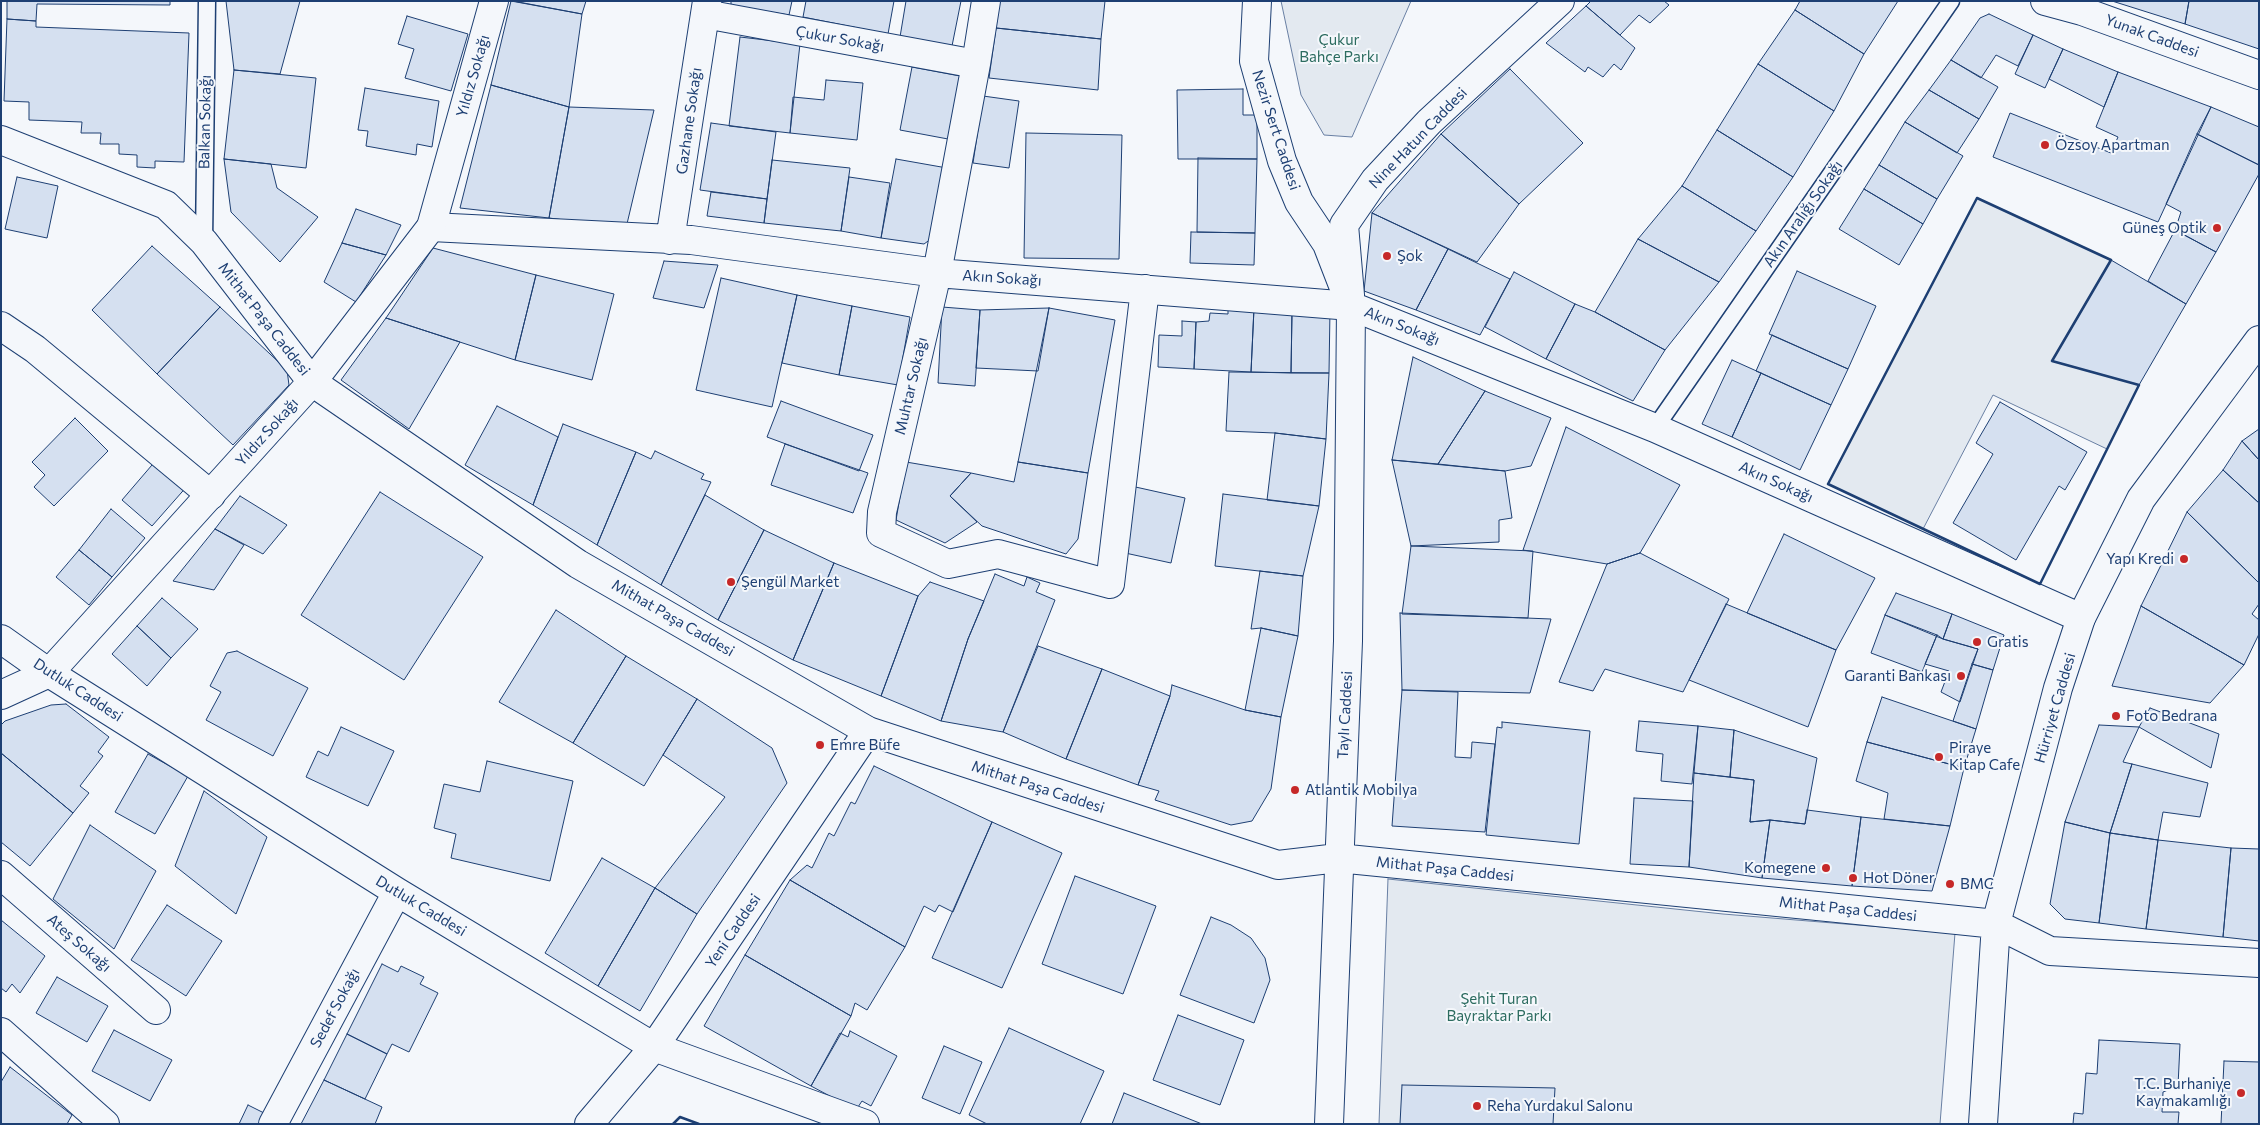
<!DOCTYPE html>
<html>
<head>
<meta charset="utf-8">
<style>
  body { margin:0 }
  #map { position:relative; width:2260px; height:1125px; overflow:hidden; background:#f4f7fb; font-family:Commissioner,sans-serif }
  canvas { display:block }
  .frame { position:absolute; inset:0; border:2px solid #1d3f73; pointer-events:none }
</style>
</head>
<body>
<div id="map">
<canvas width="2260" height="1125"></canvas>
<div class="frame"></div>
</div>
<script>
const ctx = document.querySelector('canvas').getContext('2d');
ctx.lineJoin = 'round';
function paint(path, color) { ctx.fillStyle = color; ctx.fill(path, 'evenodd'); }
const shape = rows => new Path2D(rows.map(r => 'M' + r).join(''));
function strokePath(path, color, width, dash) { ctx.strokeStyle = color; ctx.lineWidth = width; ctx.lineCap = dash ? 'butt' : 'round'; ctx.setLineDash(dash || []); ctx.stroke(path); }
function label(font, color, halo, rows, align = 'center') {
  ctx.font = font + ' Commissioner,sans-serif'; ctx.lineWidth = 4; ctx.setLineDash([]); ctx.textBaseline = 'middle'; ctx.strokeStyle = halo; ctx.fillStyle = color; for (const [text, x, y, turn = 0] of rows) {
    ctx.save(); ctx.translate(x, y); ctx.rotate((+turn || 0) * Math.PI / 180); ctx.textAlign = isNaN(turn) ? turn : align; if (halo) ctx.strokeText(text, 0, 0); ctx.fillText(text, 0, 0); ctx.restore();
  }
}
const green = shape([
  [1281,1,1411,1,1352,137,1324,135,1301,95,1281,1],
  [1977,198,2111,260,2052,361,2139,385,2107,449,1993,395,1923,529,1828,484,1977,198],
  [1388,879,1723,914,1955,933,1940,1124,1379,1124,1388,879]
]);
paint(green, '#e3e9f0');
strokePath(green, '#687fa3', 1);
const building = shape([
  [7,1,170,1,170,5,37,4,36,21,7,19,7,1],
  [226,1,300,1,280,74,234,70,226,1],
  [511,1,582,14,569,107,491,85,511,1],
  [513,1,586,1,582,14,513,1],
  [731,1,792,1,789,15,731,6,731,1],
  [806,1,894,1,888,34,803,17,806,1],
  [906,1,961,1,952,46,900,37,906,1],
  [999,1,1105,1,1101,39,996,28,999,1],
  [1591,1,1664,1,1669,5,1650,23,1639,15,1620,35,1586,6,1591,1],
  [1800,1,1898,1,1864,54,1795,10,1800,1],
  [2112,1,2189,1,2185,24,2112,1],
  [2189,1,2259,1,2259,49,2185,24,2189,1],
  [1586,6,1635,48,1621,70,1614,64,1603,77,1588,67,1585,72,1546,43,1586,6],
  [1795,10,1864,54,1834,111,1758,64,1795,10],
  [1989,14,2033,35,2018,66,1996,55,1981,78,1951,60,1980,18,1989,14],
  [407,16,468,34,451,91,405,78,414,49,398,44,407,16],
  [7,19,36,21,36,27,189,33,184,162,155,161,155,168,137,167,137,155,119,154,119,144,100,144,101,133,81,133,82,122,29,120,29,102,4,101,7,19],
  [996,28,1101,39,1098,90,989,78,996,28],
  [2033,35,2063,49,2045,88,2015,74,2033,35],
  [740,37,800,44,790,133,729,126,740,37],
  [2063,49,2118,72,2104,107,2049,79,2063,49],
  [1951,60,1998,87,1979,119,1929,90,1951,60],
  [1758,64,1834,111,1793,177,1717,130,1758,64],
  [912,67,960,76,948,139,900,130,912,67],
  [1510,69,1583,143,1519,204,1441,134,1510,69],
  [234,70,316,78,306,168,224,159,234,70],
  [2118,72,2211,107,2158,222,1993,157,2010,113,2111,153,2118,137,2096,127,2118,72],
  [826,80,863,83,857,140,790,133,793,97,824,100,826,80],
  [491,85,569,107,549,218,460,208,491,85],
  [365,88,439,101,432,147,417,144,416,155,366,146,368,131,358,130,365,88],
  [1243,89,1243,115,1257,115,1257,159,1178,159,1177,90,1243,89],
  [1929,90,1979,119,1957,153,1905,122,1929,90],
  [983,96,1019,101,1009,168,973,163,983,96],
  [569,107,654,110,626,228,549,218,569,107],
  [2211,107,2259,127,2259,165,2197,134,2211,107],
  [1905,122,1963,156,1937,199,1879,165,1905,122],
  [711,123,776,132,767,199,700,190,711,123],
  [1717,130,1793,177,1756,231,1682,186,1717,130],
  [1026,133,1122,135,1119,259,1024,258,1026,133],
  [1441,134,1519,204,1477,262,1372,213,1441,134],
  [2197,134,2259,165,2259,174,2216,252,2175,230,2181,212,2166,204,2197,134],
  [1198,158,1257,159,1255,233,1197,232,1198,158],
  [224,159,271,164,277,188,318,217,280,262,231,212,224,159],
  [896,159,947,168,935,236,924,244,881,238,896,159],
  [772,160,850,168,841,231,764,223,772,160],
  [1879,165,1937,199,1923,224,1864,189,1879,165],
  [17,177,58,186,47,238,5,229,17,177],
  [849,177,890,183,881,238,841,231,849,177],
  [1682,186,1756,231,1719,282,1638,239,1682,186],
  [1864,189,1923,224,1899,265,1839,229,1864,189],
  [711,192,767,199,764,223,707,216,711,192],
  [356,209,401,225,386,255,342,243,356,209],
  [1372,213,1448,249,1416,310,1364,291,1372,213],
  [2175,230,2216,252,2186,304,2148,281,2175,230],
  [1191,232,1255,233,1254,265,1190,263,1191,232],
  [1638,239,1719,282,1665,350,1595,312,1638,239],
  [342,243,386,255,356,302,324,282,342,243],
  [152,246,220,307,157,374,92,310,152,246],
  [433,248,536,275,515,360,386,318,433,248],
  [1448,249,1510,279,1480,335,1416,310,1448,249],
  [2111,260,2186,304,2139,385,2052,361,2111,260],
  [664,261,718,265,704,308,653,298,664,261],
  [1797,271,1876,306,1848,369,1769,334,1797,271],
  [1514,272,1575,304,1546,359,1485,327,1514,272],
  [536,275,614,294,592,380,515,360,536,275],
  [721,278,797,295,772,407,696,390,721,278],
  [797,295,852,306,839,375,782,363,797,295],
  [1575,304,1595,312,1665,350,1633,401,1546,359,1575,304],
  [852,306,910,317,898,385,839,375,852,306],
  [220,307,287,370,289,385,233,445,157,374,220,307],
  [942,307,980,310,975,386,938,383,942,307],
  [1228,307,1254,308,1251,372,1194,369,1196,322,1209,321,1210,313,1228,314,1228,307],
  [1049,308,1038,371,976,368,980,310,1049,308],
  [1049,308,1115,320,1088,473,1018,462,1049,308],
  [1254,308,1292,311,1291,373,1251,372,1254,308],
  [1330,310,1329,373,1291,373,1292,311,1330,310],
  [386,318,460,342,409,429,341,380,386,318],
  [1182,321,1196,322,1194,369,1158,367,1159,335,1182,336,1182,321],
  [1772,335,1848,369,1831,405,1756,371,1772,335],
  [1413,357,1485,391,1438,464,1392,460,1413,357],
  [1732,360,1761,373,1732,437,1702,424,1732,360],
  [1229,372,1329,373,1326,439,1275,433,1226,431,1229,372],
  [1761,373,1831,405,1800,470,1732,437,1761,373],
  [1485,391,1551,418,1531,466,1505,471,1438,464,1485,391],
  [781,401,873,435,859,471,767,437,781,401],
  [2000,402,2087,452,2065,490,2059,486,2016,560,1953,523,1993,454,1976,443,2000,402],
  [497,406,558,437,533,505,465,465,497,406],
  [75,418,108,451,54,506,34,487,45,475,32,462,75,418],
  [563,424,636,452,597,545,533,505,563,424],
  [1566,427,1680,485,1640,553,1607,564,1523,550,1566,427],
  [2259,429,2259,460,2242,441,2259,429],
  [1275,433,1326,439,1319,506,1267,500,1275,433],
  [2242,441,2259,460,2259,503,2223,470,2242,441],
  [785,444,868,473,853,513,771,485,785,444],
  [655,451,704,474,701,479,711,482,661,585,597,545,636,452,651,459,655,451],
  [158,458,189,484,152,526,122,500,158,458],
  [1392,460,1505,471,1512,518,1499,520,1499,542,1411,546,1392,460],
  [906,462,971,473,950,496,977,522,945,543,896,520,906,462],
  [1018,462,1088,473,1078,539,1066,554,982,526,950,496,971,473,1014,482,1018,462],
  [2223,470,2259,503,2259,583,2187,512,2223,470],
  [1131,486,1185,498,1171,563,1116,551,1131,486],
  [380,492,483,557,404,680,301,615,380,492],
  [1223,494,1319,506,1303,576,1215,566,1223,494],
  [705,495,764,530,718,620,661,585,705,495],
  [240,496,287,525,263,554,215,529,240,496],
  [111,509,145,538,112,577,79,550,111,509],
  [2187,512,2259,583,2259,604,2252,614,2259,620,2259,634,2244,665,2141,606,2187,512],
  [215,529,244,545,214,590,173,581,215,529],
  [764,530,834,563,793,660,718,620,764,530],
  [1784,534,1875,578,1836,650,1747,613,1784,534],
  [1411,546,1533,551,1528,618,1402,614,1411,546],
  [79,550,112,577,89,605,56,577,79,550],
  [1640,553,1729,599,1683,692,1605,669,1593,691,1559,682,1607,564,1640,553],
  [834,563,918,596,881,696,793,660,834,563],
  [1260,571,1303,576,1298,636,1261,628,1251,629,1260,571],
  [995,574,1024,586,1027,577,1040,583,1036,592,1055,600,1003,732,941,721,968,639,995,574],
  [930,582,984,601,968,639,941,721,881,696,918,596,930,582],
  [1896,593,1952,614,1943,639,1885,615,1896,593],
  [162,598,198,629,171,658,137,626,162,598],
  [1726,604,1836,650,1808,727,1689,680,1726,604],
  [2141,606,2244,665,2210,703,2112,686,2141,606],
  [556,610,626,656,573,743,499,702,556,610],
  [1400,613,1551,619,1530,693,1402,690,1400,613],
  [1952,614,2004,635,1993,670,1972,664,1978,649,1943,639,1952,614],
  [1885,615,1937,635,1922,672,1871,653,1885,615],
  [137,626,171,658,147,686,112,654,137,626],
  [1261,628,1298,636,1281,717,1245,710,1261,628],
  [1937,635,1943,639,1978,649,1960,702,1941,692,1949,671,1925,664,1937,635],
  [1038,646,1102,669,1066,759,1003,732,1038,646],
  [237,651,308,688,273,756,206,720,221,692,210,686,227,653,237,651],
  [626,656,697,699,644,786,573,743,626,656],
  [1972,664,1993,670,1976,729,1953,721,1972,664],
  [1102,669,1170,696,1138,785,1066,759,1102,669],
  [1172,685,1245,710,1281,717,1271,789,1252,821,1231,825,1155,800,1159,791,1138,785,1170,696,1172,685],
  [1402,690,1458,692,1455,757,1471,758,1472,742,1495,744,1485,832,1392,826,1402,690],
  [1882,697,1976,729,1964,768,1867,742,1882,697],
  [697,699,772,748,787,783,697,914,655,888,725,797,663,755,697,699],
  [66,704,109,737,98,752,103,756,80,786,89,793,73,813,1,753,1,725,5,721,51,705,66,704],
  [2150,708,2219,734,2211,768,2139,727,2150,708],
  [1639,721,1698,726,1692,784,1661,781,1663,754,1636,751,1639,721],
  [1502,722,1590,731,1579,844,1486,835,1497,727,1502,728,1502,722],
  [2099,725,2139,727,2123,762,2132,764,2110,833,2065,822,2099,725],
  [1698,726,1734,730,1730,777,1694,773,1698,726],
  [341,727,394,751,368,806,306,777,318,751,328,756,341,727],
  [1734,730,1817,758,1805,824,1770,820,1750,822,1754,780,1730,777,1734,730],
  [1867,742,1964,768,1950,826,1884,819,1888,793,1856,781,1867,742],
  [1,753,73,813,30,866,1,842,1,753],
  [148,754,188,776,155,834,115,812,148,754],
  [487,761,573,781,550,881,451,858,456,834,434,828,444,784,480,792,487,761],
  [2132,764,2208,783,2200,817,2163,812,2158,840,2110,833,2132,764],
  [874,766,992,822,953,912,939,905,935,912,924,906,905,947,790,880,807,865,812,868,829,833,834,836,851,802,855,804,874,766],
  [1694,773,1754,780,1750,822,1770,820,1762,878,1689,867,1694,773],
  [204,791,267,837,236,914,175,866,204,791],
  [1634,798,1693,801,1689,867,1630,864,1634,798],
  [1807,810,1861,817,1852,886,1762,878,1770,820,1805,824,1807,810],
  [1861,817,1950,826,1932,891,1852,886,1861,817],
  [992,822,1062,853,1002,988,932,958,992,822],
  [2065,822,2110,833,2099,923,2065,919,2050,904,2065,822],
  [90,825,156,871,114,949,53,899,90,825],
  [2110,833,2158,840,2146,929,2099,923,2110,833],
  [2158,840,2231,848,2223,937,2146,929,2158,840],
  [2231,848,2259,849,2259,941,2223,937,2231,848],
  [602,858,655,888,598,986,545,953,602,858],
  [1075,876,1156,906,1123,994,1042,964,1075,876],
  [790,880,905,947,867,1010,855,1003,851,1016,745,955,790,880],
  [655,888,697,914,640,1011,598,986,655,888],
  [167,905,222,941,186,996,131,960,167,905],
  [1211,917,1231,925,1251,938,1265,958,1270,980,1254,1023,1180,995,1211,917],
  [1,920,45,956,20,993,12,984,6,992,1,988,1,920],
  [745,955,851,1016,811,1086,704,1026,745,955],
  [382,964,398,972,401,966,424,977,420,984,438,993,409,1052,392,1044,387,1054,347,1034,382,964],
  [57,977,108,1006,87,1042,36,1013,57,977],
  [1178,1015,1244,1040,1220,1105,1153,1080,1178,1015],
  [1009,1028,1104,1071,1080,1124,987,1124,969,1115,1009,1028],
  [114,1030,172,1060,150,1101,92,1071,114,1030],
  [850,1031,897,1056,871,1106,862,1101,856,1110,811,1086,840,1033,848,1037,850,1031],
  [347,1034,387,1054,365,1099,324,1080,347,1034],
  [2099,1040,2180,1044,2178,1086,2163,1092,2162,1112,2179,1112,2178,1124,2073,1124,2074,1113,2083,1114,2086,1073,2097,1074,2099,1040],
  [944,1046,982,1062,960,1114,922,1098,944,1046],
  [2224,1061,2259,1062,2259,1124,2221,1124,2224,1061],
  [10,1067,72,1115,67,1124,1,1124,1,1082,10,1067],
  [324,1080,382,1107,375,1124,301,1124,324,1080],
  [1402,1085,1555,1088,1553,1124,1400,1124,1402,1085],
  [1124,1093,1202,1124,1112,1124,1124,1093],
  [248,1105,268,1115,264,1124,239,1124,248,1105]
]);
paint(building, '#d5e0f0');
strokePath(building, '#1d3f73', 1);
const lane = shape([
  [204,242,207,1],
  [1655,428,1951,1]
]);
const street = shape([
  [986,1,976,64,937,273,882,512,881,533,948,564,998,554,1110,584,1145,289],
  [2045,1,2082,11,2259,75],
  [705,14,976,64],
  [431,227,691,240,937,273,1351,306,1655,428,2081,618],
  [670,240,707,1],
  [1350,295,1344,225,1375,180,1429,122,1560,1],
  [1,326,35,349,211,495],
  [1,639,49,673,397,892,654,1047,865,1124],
  [1,875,156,1010],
  [1,1032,105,1124],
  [273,1124,397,892],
  [589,1124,654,1047,868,731]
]);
const secondary = shape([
  [1257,1,1254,61,1282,161,1299,202,1327,244,1351,306,1348,641,1329,1124],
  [1,140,166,205,204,242,312,382,578,564,868,731,1278,865,1338,858,1957,920,1996,924,2050,951,2259,963],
  [1,695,49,673,312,382,431,227,494,1],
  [1983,1124,1996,924,2058,688,2081,618,2141,499,2259,340]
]);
strokePath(lane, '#1d3f73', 19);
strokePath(street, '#1d3f73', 30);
strokePath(secondary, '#1d3f73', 30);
strokePath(lane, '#f4f7fb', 16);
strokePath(street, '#f4f7fb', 28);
strokePath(secondary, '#f4f7fb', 28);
strokePath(shape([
  [1977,198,2111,260,2052,361,2139,385,2040,584,1828,484,1977,198],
  [673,1124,680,1117,699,1124]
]), '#1d3f73', 2.5);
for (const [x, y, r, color] of [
  [2045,145,5,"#c62828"],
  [2217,228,5,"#c62828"],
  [1387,256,5,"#c62828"],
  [2184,559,5,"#c62828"],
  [731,582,5,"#c62828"],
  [1977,642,5,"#c62828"],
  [1961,676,5,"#c62828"],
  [2116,716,5,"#c62828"],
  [820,745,5,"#c62828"],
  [1939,757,5,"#c62828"],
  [1295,790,5,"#c62828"],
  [1826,868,5,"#c62828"],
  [1853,878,5,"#c62828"],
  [1950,884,5,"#c62828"],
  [2241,1093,5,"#c62828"],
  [1477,1106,5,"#c62828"]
]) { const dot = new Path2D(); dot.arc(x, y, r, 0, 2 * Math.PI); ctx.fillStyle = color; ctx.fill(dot); strokePath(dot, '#f4f7fb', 2); }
label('15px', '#1d3f73', '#f4f7fb', [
  ["Yunak Caddesi",2152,36,20],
  ["Çukur Sokağı",840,39,10],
  ["Yıldız Sokağı",473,76,-74],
  ["Gazhane Sokağı",689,121,-82],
  ["Balkan Sokağı",205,122,-89],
  ["Nezir Sert Caddesi",1276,130,72],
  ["Nine Hatun Caddesi",1418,138,-46],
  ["Akın Aralığı Sokağı",1803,214,-55],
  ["Akın Sokağı",1002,278,4],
  ["Mithat Paşa Caddesi",264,319,52],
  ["Akın Sokağı",1402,326,22],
  ["Muhtar Sokağı",911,386,-77],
  ["Yıldız Sokağı",267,432,-48],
  ["Akın Sokağı",1776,482,24],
  ["Mithat Paşa Caddesi",673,618,30],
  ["Dutluk Caddesi",78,690,33],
  ["Hürriyet Caddesi",2055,708,-74],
  ["Taylı Caddesi",1345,715,-87],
  ["Mithat Paşa Caddesi",1038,787,18],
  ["Mithat Paşa Caddesi",1445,869,6],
  ["Dutluk Caddesi",421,906,31],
  ["Mithat Paşa Caddesi",1848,909,6],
  ["Yeni Caddesi",733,931,-56],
  ["Ateş Sokağı",79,943,41],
  ["Sedef Sokağı",335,1008,-62]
]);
label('15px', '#2c6c60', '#f4f7fb', [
  ["Çukur",1339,40],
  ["Bahçe Parkı",1339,57],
  ["Şehit Turan",1499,999],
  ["Bayraktar Parkı",1499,1016]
]);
label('15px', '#1d3f73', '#f4f7fb', [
  ["Özsoy Apartman",2055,145],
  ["Güneş Optik",2207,228,"right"],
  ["Şok",1397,256],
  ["Yapı Kredi",2174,559,"right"],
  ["Şengül Market",741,582],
  ["Gratis",1987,642],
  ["Garanti Bankası",1951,676,"right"],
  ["Foto Bedrana",2126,716],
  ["Emre Büfe",830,745],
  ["Piraye",1949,748],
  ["Kitap Cafe",1949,765],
  ["Atlantik Mobilya",1305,790],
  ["Komegene",1816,868,"right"],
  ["Hot Döner",1863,878],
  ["BMC",1960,884],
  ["T.C. Burhaniye",2231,1084,"right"],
  ["Kaymakamlığı",2231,1101,"right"],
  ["Reha Yurdakul Salonu",1487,1106]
], 'left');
</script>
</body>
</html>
